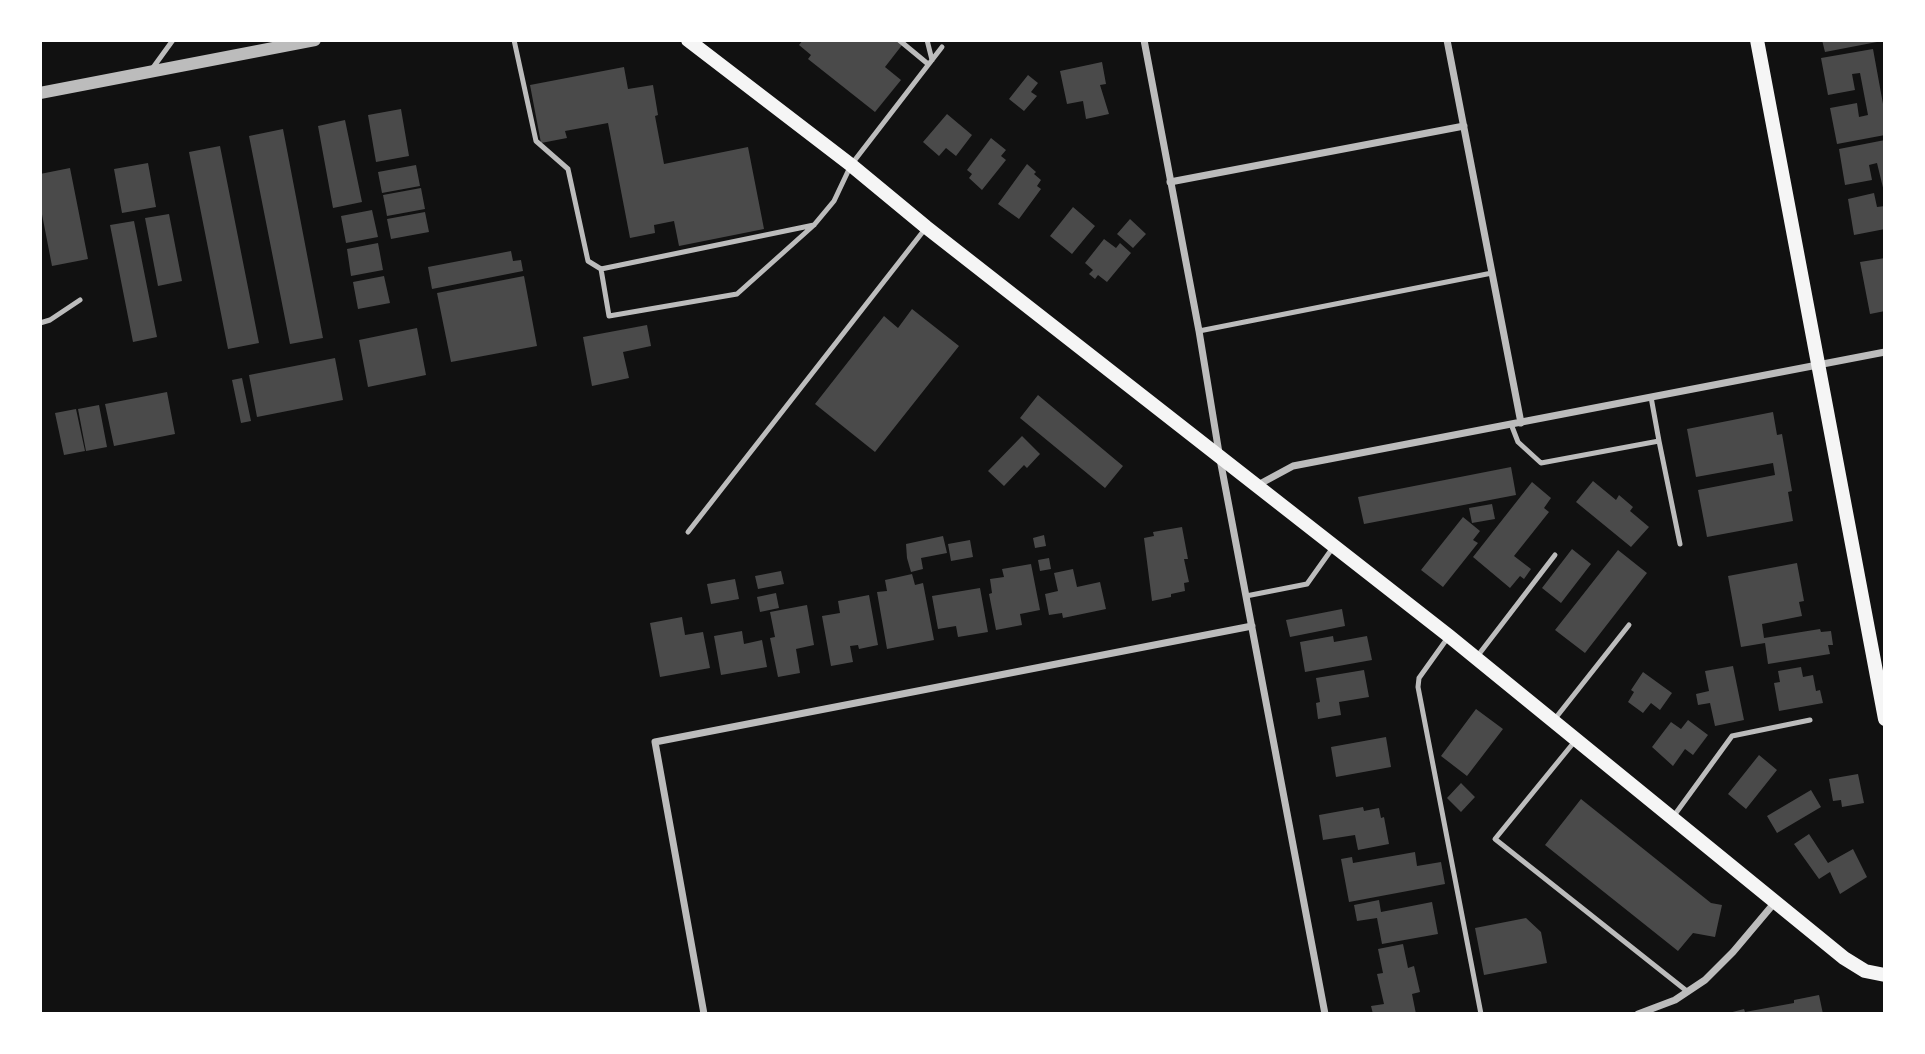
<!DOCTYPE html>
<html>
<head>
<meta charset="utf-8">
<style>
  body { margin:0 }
  #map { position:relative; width:1925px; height:1054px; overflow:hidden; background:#111; font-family:"PT Sans Narrow",sans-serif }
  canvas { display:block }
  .frame { position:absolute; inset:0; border:42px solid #fff; pointer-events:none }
</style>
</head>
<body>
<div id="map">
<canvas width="1925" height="1054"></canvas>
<div class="frame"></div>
</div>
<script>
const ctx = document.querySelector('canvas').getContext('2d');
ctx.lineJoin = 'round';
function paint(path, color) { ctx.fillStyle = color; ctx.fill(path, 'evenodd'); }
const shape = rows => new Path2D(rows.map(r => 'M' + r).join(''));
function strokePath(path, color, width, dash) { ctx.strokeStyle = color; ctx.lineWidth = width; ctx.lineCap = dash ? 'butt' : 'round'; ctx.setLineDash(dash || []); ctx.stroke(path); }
paint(shape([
  [803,40,906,40,885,67,901,80,875,112,808,59,811,55,799,45],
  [1822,40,1877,40,1877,42,1825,52],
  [1873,49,1885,115,1885,135,1837,144,1830,108,1857,103,1859,117,1868,115,1860,73,1852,74,1855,90,1828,95,1821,58],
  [1102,62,1106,84,1100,85,1109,114,1086,119,1083,101,1067,104,1060,71],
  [624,67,628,89,653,85,658,115,655,116,664,164,748,147,764,229,679,246,674,221,654,225,655,233,630,238,608,123,565,131,567,138,541,143,530,85],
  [1028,75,1038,83,1031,92,1037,96,1024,111,1009,99],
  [401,109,409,156,376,162,368,115],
  [947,114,972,135,956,156,946,148,939,156,923,142],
  [345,120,362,202,333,208,318,126],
  [283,129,323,338,290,344,249,136],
  [991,138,1006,150,1001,156,1006,160,982,190,969,178,972,174,967,170],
  [1885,140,1885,196,1877,163,1869,165,1872,180,1845,185,1839,149],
  [220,146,259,343,228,349,189,152],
  [148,163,156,207,122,213,114,169],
  [1027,164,1036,172,1034,174,1041,180,1037,186,1041,189,1019,219,998,204],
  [416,165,420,186,382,193,378,172],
  [70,168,88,259,52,266,40,204,40,174],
  [421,188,425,209,387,216,383,195],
  [1874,193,1877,207,1885,206,1885,229,1854,235,1848,199],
  [1073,207,1095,226,1072,254,1050,236],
  [372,210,378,237,346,243,341,216],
  [425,212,429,232,391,239,387,219],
  [169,214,182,281,158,286,145,218],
  [1130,219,1146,234,1133,248,1117,234],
  [134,221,157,337,133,342,110,225],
  [1104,239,1116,248,1120,243,1131,253,1107,282,1098,275,1095,279,1089,274,1093,270,1085,263],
  [378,243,383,270,351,276,347,249],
  [511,251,513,261,521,260,523,271,432,289,428,267],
  [1885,258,1885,311,1870,314,1860,262],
  [384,276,390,303,358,309,353,282],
  [524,276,537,346,451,362,437,293],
  [912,309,959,346,875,452,815,404,884,316,898,328],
  [647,325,651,346,623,352,629,378,592,386,583,337],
  [417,328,426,375,368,387,359,340],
  [335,358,343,400,257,417,249,375],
  [242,378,251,421,241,423,232,380],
  [167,392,175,434,114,446,105,404],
  [1038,395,1123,466,1105,488,1020,418],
  [99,405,107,447,86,451,78,409],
  [76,409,85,451,64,455,55,413],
  [1773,412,1777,435,1782,434,1792,491,1788,492,1793,521,1707,537,1698,490,1775,475,1773,463,1696,477,1687,429],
  [1022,436,1040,454,1027,468,1024,465,1004,486,988,471],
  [1511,467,1516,495,1364,524,1358,497],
  [1593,481,1616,500,1619,495,1633,507,1630,511,1649,527,1631,547,1576,502],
  [1532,482,1551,498,1544,508,1549,512,1514,556,1531,569,1524,579,1520,576,1510,588,1473,557],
  [1492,504,1495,519,1472,523,1469,508],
  [1463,517,1480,531,1473,540,1478,543,1443,587,1421,570],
  [1182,527,1188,559,1184,559,1189,582,1184,583,1185,591,1171,594,1171,597,1152,601,1144,538,1154,536,1153,532],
  [1044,535,1046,546,1035,548,1033,538],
  [943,536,947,553,921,558,923,569,911,572,907,558,906,544],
  [970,540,973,557,951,561,948,544],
  [1572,549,1591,564,1561,603,1542,588],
  [1618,550,1647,573,1585,653,1555,630],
  [1049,558,1051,569,1040,571,1038,560],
  [1797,563,1804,601,1799,602,1802,616,1762,624,1764,638,1820,629,1821,632,1831,631,1833,645,1828,645,1830,654,1768,664,1765,643,1741,647,1728,576],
  [1031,564,1040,610,1020,614,1022,625,996,630,989,594,992,593,990,579,1004,577,1002,569],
  [1073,569,1077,587,1100,582,1106,609,1063,618,1062,613,1049,615,1045,594,1058,591,1054,573],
  [781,571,784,584,758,589,755,576],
  [912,574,915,585,923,583,934,640,887,649,877,592,887,591,885,580],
  [735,579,739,599,711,604,707,584],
  [980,588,988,632,958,637,956,626,938,629,932,596],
  [776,593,779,608,760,612,757,597],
  [869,595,878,645,859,649,858,645,850,646,853,662,831,666,822,616,840,613,838,601],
  [807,605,814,645,796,649,800,673,778,677,770,638,775,637,770,612],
  [1342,609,1345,626,1290,637,1286,620],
  [682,617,685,635,703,632,710,668,660,677,650,623],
  [742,631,744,644,762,640,767,667,721,675,714,636],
  [1333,636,1334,642,1367,636,1372,660,1305,672,1300,642],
  [1733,666,1744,720,1715,726,1710,703,1698,705,1696,694,1709,691,1705,671],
  [1801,667,1803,677,1813,675,1816,691,1820,690,1823,703,1779,711,1774,683,1780,682,1778,671],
  [1364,670,1369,697,1339,702,1341,715,1318,719,1316,703,1320,702,1316,678],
  [1643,672,1672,693,1660,710,1651,703,1643,713,1628,702,1634,692,1631,690],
  [1476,709,1503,729,1467,776,1441,756],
  [1688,720,1708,735,1693,755,1685,749,1673,766,1652,747,1671,722,1681,729],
  [1386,737,1391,767,1336,777,1331,747],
  [1759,755,1777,770,1746,809,1728,794],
  [1858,774,1864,803,1842,807,1841,800,1833,801,1829,779],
  [1461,783,1475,797,1461,812,1447,798],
  [1811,790,1821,807,1777,833,1767,816],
  [1581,799,1711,903,1722,905,1715,937,1693,933,1678,951,1545,845],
  [1363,807,1364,811,1379,808,1381,818,1384,817,1389,844,1358,850,1355,835,1323,840,1319,815],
  [1809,834,1828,863,1853,849,1867,877,1840,894,1830,872,1819,879,1794,844],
  [1415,852,1417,866,1441,862,1445,884,1349,902,1341,859,1352,857,1353,863],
  [1379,900,1381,912,1432,902,1438,934,1382,944,1377,918,1357,921,1354,905],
  [1526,918,1541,932,1547,963,1484,975,1475,928],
  [1403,944,1408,968,1414,966,1420,992,1412,994,1416,1014,1373,1014,1371,1006,1384,1004,1377,974,1383,973,1378,949],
  [1819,995,1823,1014,1725,1014,1744,1009,1745,1012,1794,1003,1794,1000]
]), '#4a4a4a');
strokePath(shape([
  [514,40,536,141,568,169,588,261,601,269,814,225],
  [899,40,928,64],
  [927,40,932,60],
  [152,69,173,40],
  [601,269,609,316,737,294,814,225,834,201,851,165,942,47],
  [40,323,50,320,80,300],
  [1199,331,1492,273],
  [1511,424,1518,442,1541,463,1659,441,1651,397],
  [1659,441,1680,544],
  [688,532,925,229],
  [1246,596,1307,584,1334,546],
  [1449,636,1419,678,1418,687,1481,1014],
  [1476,658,1555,555],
  [1554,720,1629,625],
  [1575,741,1495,839,1688,992],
  [1673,817,1732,736,1810,720]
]), '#bcbcbc', 5);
strokePath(shape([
  [1144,40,1199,331,1220,459,1325,1014],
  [1447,40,1521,423],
  [1170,182,1464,126],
  [1256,486,1293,466,1885,352],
  [704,1014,655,742,1252,626],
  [1638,1014,1675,1000,1705,980,1733,952,1776,901]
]), '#bcbcbc', 7);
strokePath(shape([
  [40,93,315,40]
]), '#bcbcbc', 12);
strokePath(shape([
  [688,40,851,165,926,227,1449,636,1844,958,1865,971,1885,975],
  [1757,40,1885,719]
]), '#f5f5f5', 14);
</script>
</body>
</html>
